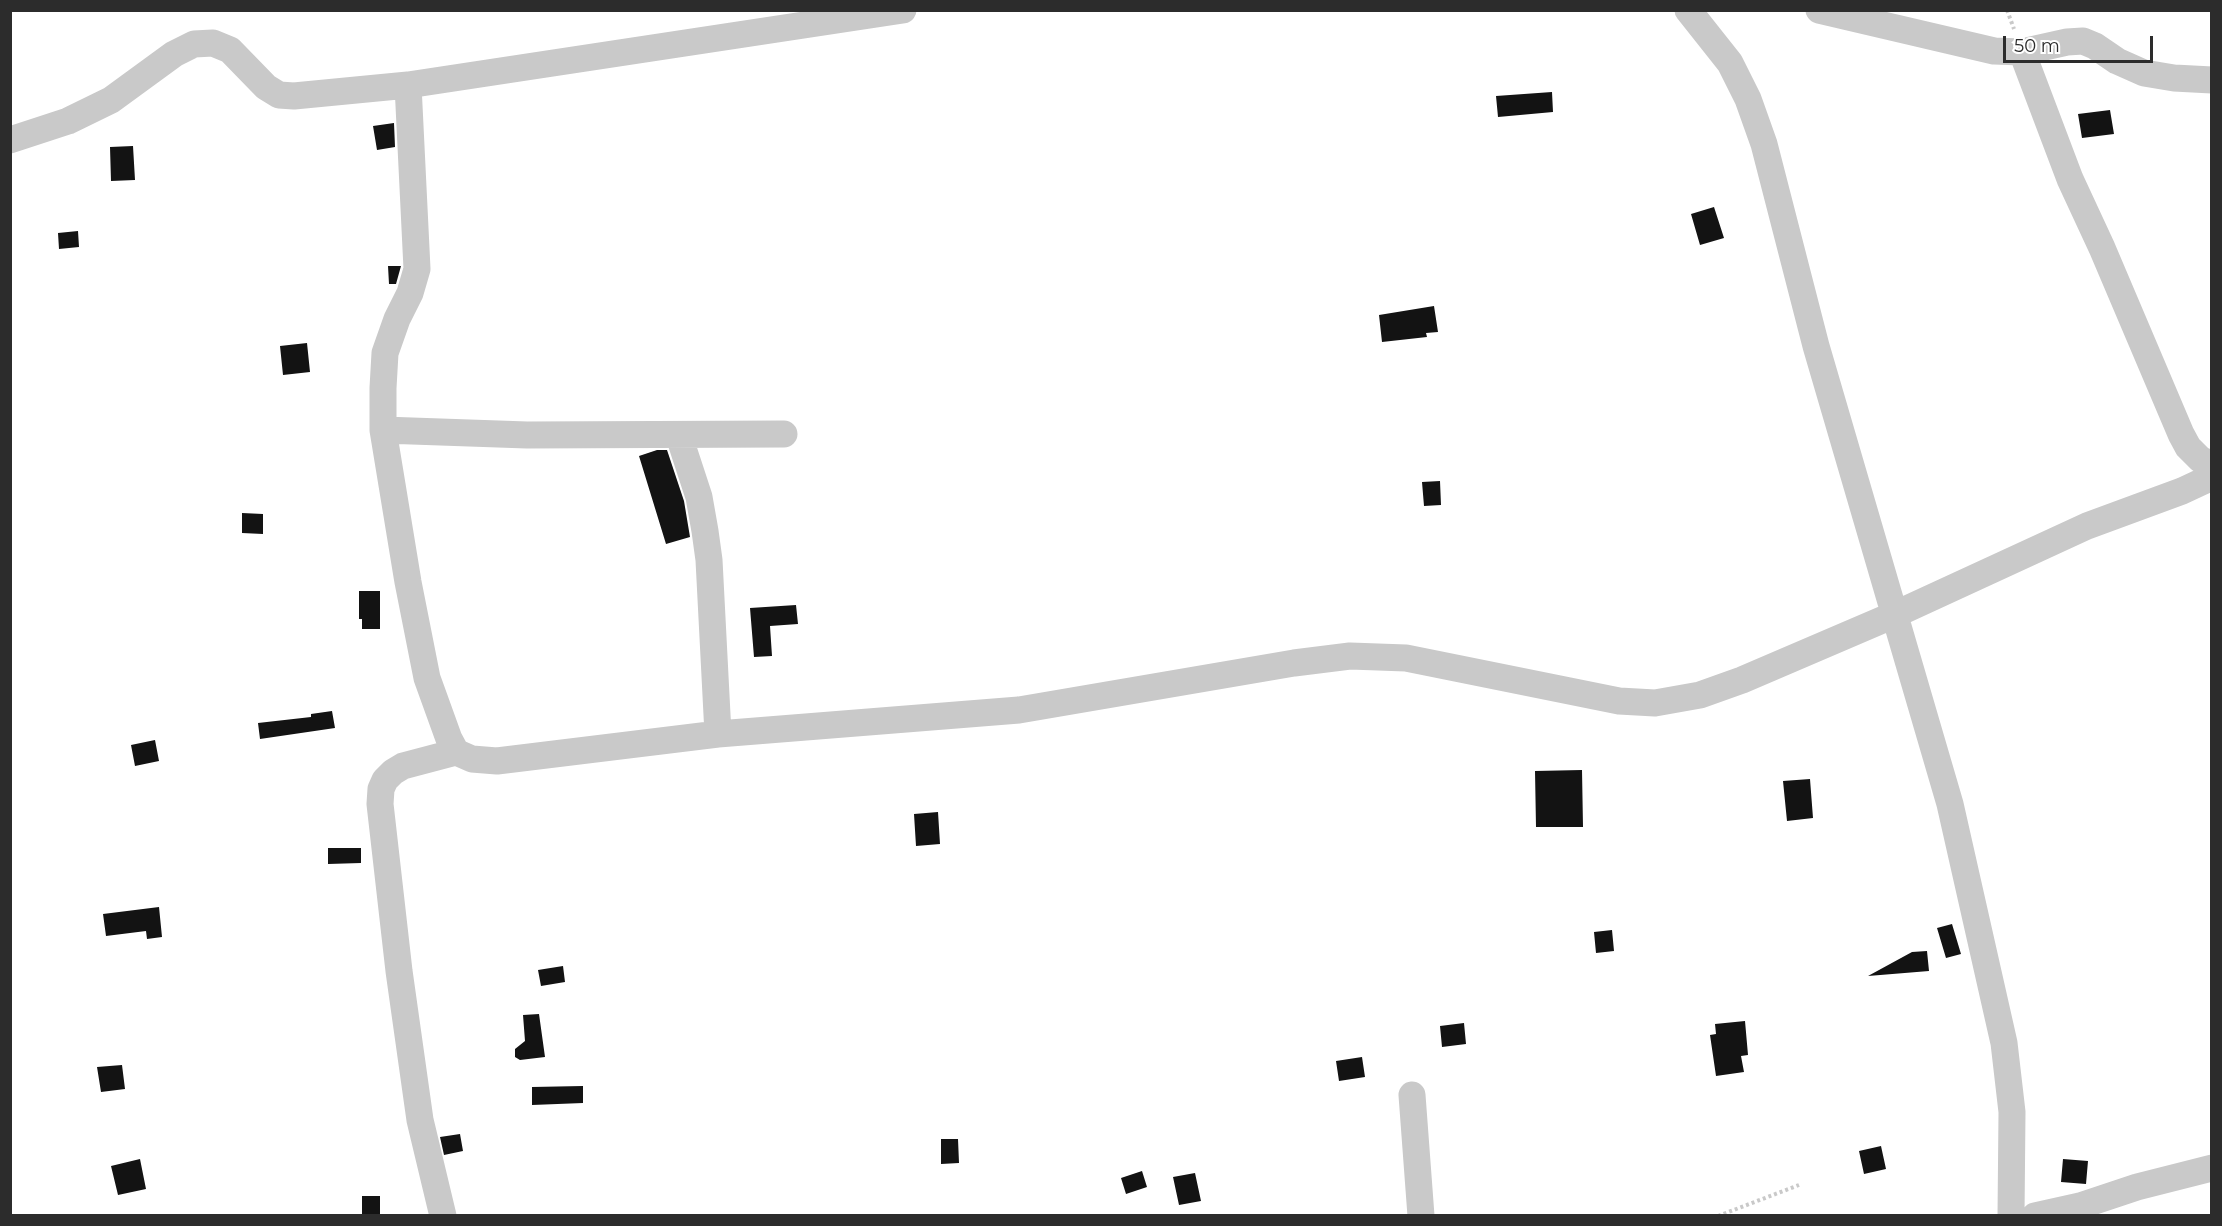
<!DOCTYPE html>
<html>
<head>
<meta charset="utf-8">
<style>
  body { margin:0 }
  #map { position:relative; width:2222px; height:1226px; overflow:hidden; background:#fff; font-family:Montserrat,sans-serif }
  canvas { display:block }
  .frame { position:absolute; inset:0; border:12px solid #2c2c2c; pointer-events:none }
  .scale { position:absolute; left:2003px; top:36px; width:150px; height:27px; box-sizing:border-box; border:3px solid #2c2c2c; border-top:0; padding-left:8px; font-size:18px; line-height:21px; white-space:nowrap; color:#2c2c2c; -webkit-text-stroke:4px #fff; paint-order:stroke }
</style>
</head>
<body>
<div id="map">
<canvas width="2222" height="1226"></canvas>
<div class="frame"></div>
<div class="scale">50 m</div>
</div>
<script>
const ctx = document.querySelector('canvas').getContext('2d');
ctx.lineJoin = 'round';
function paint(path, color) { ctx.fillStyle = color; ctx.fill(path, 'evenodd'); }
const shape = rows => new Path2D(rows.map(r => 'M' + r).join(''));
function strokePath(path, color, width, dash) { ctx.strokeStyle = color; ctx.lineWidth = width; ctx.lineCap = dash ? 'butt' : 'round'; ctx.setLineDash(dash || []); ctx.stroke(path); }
paint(shape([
  [1552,92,1553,112,1498,117,1496,96],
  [2110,110,2114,134,2082,138,2078,114],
  [394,123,395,147,377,150,373,126],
  [133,146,135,180,111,181,110,147],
  [1714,207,1724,238,1700,245,1691,214],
  [78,231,79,247,59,249,58,233],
  [388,266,401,266,396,284,389,284],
  [1434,306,1438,332,1426,333,1427,337,1382,342,1379,315],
  [307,343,310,372,283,375,280,346],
  [657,450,667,450,684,501,690,537,666,544,639,456],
  [1440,481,1441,505,1424,506,1422,482],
  [242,513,263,514,263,534,242,533],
  [359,591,380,591,380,629,362,629,362,619,359,619],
  [796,605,798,624,770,626,772,656,754,657,750,608],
  [332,711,335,728,260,739,258,723,311,717,311,714],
  [155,740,159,761,135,766,131,745],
  [1582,770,1583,827,1536,827,1535,771],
  [1810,779,1813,818,1787,821,1783,781],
  [938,812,940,844,916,846,914,814],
  [328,848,361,848,361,863,328,864],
  [159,907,162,937,147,939,146,931,106,936,103,914],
  [1952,924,1961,954,1946,958,1937,928],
  [1612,930,1614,951,1596,953,1594,932],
  [1927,951,1929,971,1868,976,1912,952],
  [563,966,565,982,541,986,538,970],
  [539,1014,545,1057,520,1060,515,1057,515,1049,525,1041,523,1015],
  [1745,1021,1748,1055,1741,1056,1744,1072,1716,1076,1710,1035,1716,1034,1715,1024],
  [1464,1023,1466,1044,1442,1047,1440,1026],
  [1362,1057,1365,1077,1339,1081,1336,1061],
  [122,1065,125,1089,101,1092,97,1067],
  [583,1086,583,1103,532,1105,532,1087],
  [460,1134,463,1151,444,1155,440,1137],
  [941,1139,958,1139,959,1163,941,1164],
  [1881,1146,1886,1169,1864,1174,1859,1151],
  [140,1159,146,1189,118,1195,111,1166],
  [2063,1159,2088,1161,2086,1184,2061,1182],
  [1142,1171,1147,1187,1126,1194,1121,1178],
  [1195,1173,1201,1201,1179,1205,1173,1177],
  [362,1196,380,1196,380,1215,362,1215]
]), '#131313');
strokePath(shape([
  [2007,10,2014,29],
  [1718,1216,1799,1185]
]), '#c9c9c9', 4, [3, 3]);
strokePath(shape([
  [1688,10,1730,63,1748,99,1764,144,1816,346,1950,804,2004,1043,2012,1112,2011,1216],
  [1819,10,1994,51,2022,52,2067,42,2083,41,2095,46,2117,61,2144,73,2174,78,2212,80],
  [2022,52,2070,179,2102,248,2181,434,2188,447,2200,459,2212,465],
  [408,85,417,269,410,293,397,319,385,353,383,388,383,430,408,582,427,678,449,739,456,752,472,759,497,761,718,734,1019,710,1294,663,1350,656,1406,658,1619,701,1655,703,1700,695,1742,680,1896,614,2087,526,2182,491,2212,477],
  [10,140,68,121,111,100,174,54,194,44,213,43,230,50,266,87,279,95,294,96,408,85,903,10],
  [383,430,527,435,784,434],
  [679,436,699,497,705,531,709,560,718,734],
  [1412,1095,1421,1216],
  [443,1216,420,1120,399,971,380,804,381,789,385,780,393,772,403,766,456,752],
  [2035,1216,2080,1206,2137,1187,2212,1168]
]), '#c9c9c9', 27);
</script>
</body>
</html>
